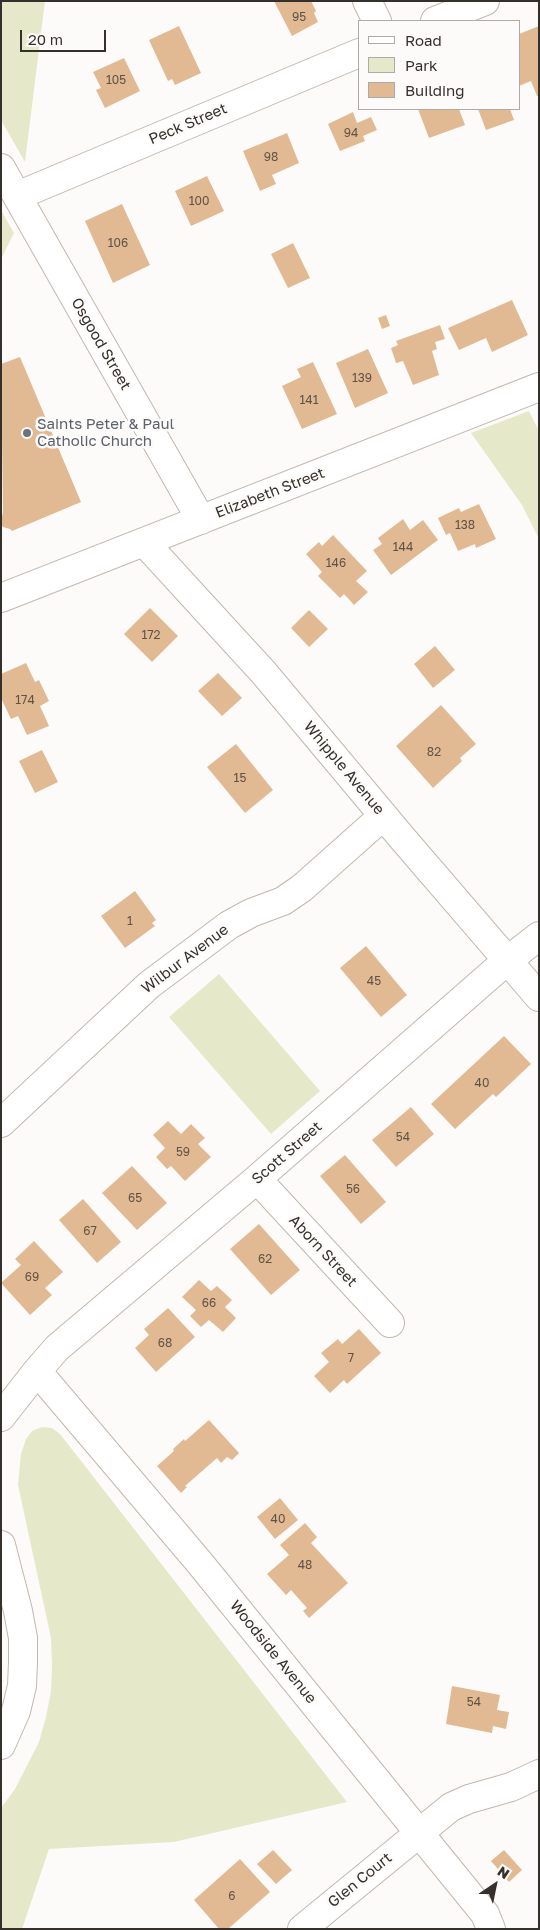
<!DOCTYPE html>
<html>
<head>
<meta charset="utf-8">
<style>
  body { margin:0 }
  #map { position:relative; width:540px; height:1930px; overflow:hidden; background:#fdfbf9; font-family:"Golos Text",sans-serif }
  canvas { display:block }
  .frame { position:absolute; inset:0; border:2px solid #34302c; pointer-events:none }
  .legend { position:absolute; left:358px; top:20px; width:162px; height:90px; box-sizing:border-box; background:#fdfbf9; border:1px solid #adaaa7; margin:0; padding:6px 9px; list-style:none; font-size:15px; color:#34302c }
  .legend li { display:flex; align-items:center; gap:10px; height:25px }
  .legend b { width:25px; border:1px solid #adaaa7 }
  .north { position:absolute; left:470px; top:1860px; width:50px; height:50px; -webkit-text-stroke:4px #fdfbf9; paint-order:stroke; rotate:34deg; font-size:14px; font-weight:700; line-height:20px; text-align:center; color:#34302c }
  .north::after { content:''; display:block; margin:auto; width:18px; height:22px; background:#34302c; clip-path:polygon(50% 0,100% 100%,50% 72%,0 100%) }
  .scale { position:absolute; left:20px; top:30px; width:86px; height:22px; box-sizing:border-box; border:2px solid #34302c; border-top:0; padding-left:6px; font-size:15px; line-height:18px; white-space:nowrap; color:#34302c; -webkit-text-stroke:4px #fdfbf9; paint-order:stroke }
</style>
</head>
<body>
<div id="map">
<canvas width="540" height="1930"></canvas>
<div class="frame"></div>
<ul class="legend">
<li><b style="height:6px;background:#fff"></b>Road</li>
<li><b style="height:14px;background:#e5e9c9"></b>Park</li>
<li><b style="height:14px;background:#e1ba93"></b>Building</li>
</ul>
<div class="north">N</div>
<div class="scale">20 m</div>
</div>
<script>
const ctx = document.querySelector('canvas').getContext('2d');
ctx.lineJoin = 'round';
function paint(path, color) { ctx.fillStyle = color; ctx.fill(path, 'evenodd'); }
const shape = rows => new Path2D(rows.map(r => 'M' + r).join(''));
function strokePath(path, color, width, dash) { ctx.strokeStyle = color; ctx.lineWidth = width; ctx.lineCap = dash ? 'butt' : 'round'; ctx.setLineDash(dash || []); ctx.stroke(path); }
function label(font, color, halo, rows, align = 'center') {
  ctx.font = font + ' "Golos Text",sans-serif'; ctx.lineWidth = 5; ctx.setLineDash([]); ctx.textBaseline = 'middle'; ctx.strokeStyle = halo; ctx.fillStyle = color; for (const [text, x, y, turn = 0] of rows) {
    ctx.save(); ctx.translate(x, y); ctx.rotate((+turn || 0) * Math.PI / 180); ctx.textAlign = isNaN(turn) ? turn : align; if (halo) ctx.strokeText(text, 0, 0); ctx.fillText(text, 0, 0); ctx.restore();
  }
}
paint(shape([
  [1,1,45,1,25,162,1,120],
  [1,210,14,233,1,259],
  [529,411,539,431,539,539,522,505,471,433],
  [219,974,320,1091,271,1134,169,1017],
  [42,1427,52,1428,60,1434,347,1802,174,1842,49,1849,22,1929,1,1929,1,1808,15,1789,39,1742,46,1717,51,1691,52,1665,51,1638,18,1485,21,1454,26,1439,32,1431]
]), '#e5e9c9');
paint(shape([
  [274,1,311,1,316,11,314,13,318,22,292,36],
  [179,26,201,73,175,85,172,79,168,81,149,40],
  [539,26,539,96,537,96,531,81,519,86,519,34],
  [124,58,140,91,105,108,96,90,101,88,93,72],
  [418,109,459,109,465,125,429,138],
  [478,109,510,109,514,120,486,130],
  [353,112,357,123,371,117,377,130,363,136,365,141,340,151,328,124],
  [287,133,299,163,272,175,276,184,260,191,243,151],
  [207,176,224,211,191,226,175,191],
  [122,204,150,265,113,283,85,221],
  [293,243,310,278,288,288,271,254],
  [512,300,528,335,492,352,486,338,459,350,448,328],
  [386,315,390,326,382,329,378,318],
  [440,325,445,339,435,342,437,349,432,351,439,375,413,385,403,361,396,363,391,348,398,345,396,341],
  [368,349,388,393,355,408,336,363],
  [20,357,81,502,12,531,10,529,3,527,1,524,3,511,1,364],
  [313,362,337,414,302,429,282,386,301,377,297,369],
  [479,504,496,539,476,548,475,544,458,551,450,533,446,535,438,518,459,508,461,512],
  [403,519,410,530,423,520,438,540,391,575,373,550,382,544,378,538],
  [333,535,367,571,356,581,368,592,354,605,344,594,340,598,318,576,322,572,306,554,319,542,322,546],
  [150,608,178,636,152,662,124,634],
  [309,610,328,629,309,647,291,628],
  [435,646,455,670,433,688,414,664],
  [26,663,35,682,39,680,49,701,40,706,49,726,27,735,18,716,11,719,1,698,1,674],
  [218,673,242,698,222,716,198,691],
  [441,705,476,744,460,758,462,761,433,788,396,746],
  [236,744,273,790,245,813,207,767],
  [42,750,58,782,35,793,19,761],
  [135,891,156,920,152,923,155,926,125,948,101,916],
  [366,946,407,995,381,1017,340,968],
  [504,1036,531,1064,496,1097,493,1094,455,1129,431,1104],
  [411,1107,434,1134,396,1167,372,1140],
  [168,1121,181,1134,191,1124,205,1138,198,1144,211,1157,185,1181,171,1166,167,1169,156,1157,165,1148,153,1135],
  [345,1155,386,1202,361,1224,320,1176],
  [132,1166,167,1203,137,1230,102,1193],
  [83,1199,121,1242,97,1263,59,1220],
  [259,1224,300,1270,271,1295,230,1249],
  [34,1241,63,1272,45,1288,52,1295,30,1315,1,1283,21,1265,15,1259],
  [199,1280,211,1291,217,1286,232,1300,225,1307,236,1318,223,1332,209,1320,201,1327,190,1316,196,1310,182,1297],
  [168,1308,195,1337,156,1372,135,1348,149,1335,144,1329],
  [359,1329,381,1353,347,1384,344,1380,330,1393,314,1376,329,1362,321,1353,338,1339,342,1344],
  [209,1420,239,1453,232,1460,227,1457,221,1463,217,1458,185,1486,187,1487,181,1493,157,1466,174,1451,173,1449,184,1439,185,1441],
  [280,1498,298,1520,275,1539,257,1517],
  [305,1523,317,1537,311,1543,348,1583,309,1618,303,1611,307,1608,291,1590,286,1595,267,1574,289,1555,280,1545],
  [452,1686,500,1695,497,1710,509,1712,506,1729,493,1726,492,1733,446,1724],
  [273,1850,292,1870,276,1884,257,1864],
  [504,1850,522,1870,509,1882,491,1861],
  [240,1859,270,1892,228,1929,219,1929,194,1900]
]), '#e1ba93');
const minor = shape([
  [367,1,377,21],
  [435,21,485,1],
  [1,168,201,520],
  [17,196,359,53],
  [144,542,264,673,403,839,539,997],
  [1,598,539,387],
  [1,1123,149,985,229,925,251,913,283,901,302,888,383,816],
  [257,1179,390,1323],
  [37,1371,199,1562,485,1914,491,1929],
  [1,1417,37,1371,57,1348,257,1179,503,964,539,936],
  [1,1545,18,1611,23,1638,23,1662,22,1686,16,1711,1,1745],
  [302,1929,451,1807,469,1799,511,1787,539,1774]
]);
strokePath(minor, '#c2b7ad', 30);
strokePath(minor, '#fff', 28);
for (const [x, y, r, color] of [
  [27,433,5,"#6b7280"]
]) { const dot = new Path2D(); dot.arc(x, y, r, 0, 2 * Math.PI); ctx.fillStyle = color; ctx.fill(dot); strokePath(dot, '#fdfbf9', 2); }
label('12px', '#5f5246', null, [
  ["95",299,17],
  ["105",116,80],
  ["94",351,133],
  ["98",271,157],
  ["100",199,201],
  ["106",118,243],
  ["139",362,378],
  ["141",309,400],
  ["138",465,525],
  ["144",403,547],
  ["146",336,563],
  ["172",151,635],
  ["174",25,700],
  ["82",434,752],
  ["15",240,778],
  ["1",130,921],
  ["45",374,981],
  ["40",482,1083],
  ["54",403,1137],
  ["59",183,1152],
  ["56",353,1189],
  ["65",135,1198],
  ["67",90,1231],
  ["62",265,1259],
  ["69",32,1277],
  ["66",209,1303],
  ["68",165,1343],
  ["7",351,1358],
  ["40",278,1519],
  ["48",305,1565],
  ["54",474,1702],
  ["6",232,1896]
]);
label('15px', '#34302c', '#fdfbf9', [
  ["Peck Street",188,124,-23],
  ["Osgood Street",101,344,60],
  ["Elizabeth Street",270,493,-21],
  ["Whipple Avenue",344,768,50],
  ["Wilbur Avenue",185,959,-37],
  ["Scott Street",287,1153,-41],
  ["Aborn Street",323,1251,47],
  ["Woodside Avenue",273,1652,51],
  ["Glen Court",360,1880,-39]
]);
label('15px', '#5b616d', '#fdfbf9', [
  ["Saints Peter & Paul",37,424],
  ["Catholic Church",37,441]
], 'left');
</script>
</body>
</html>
